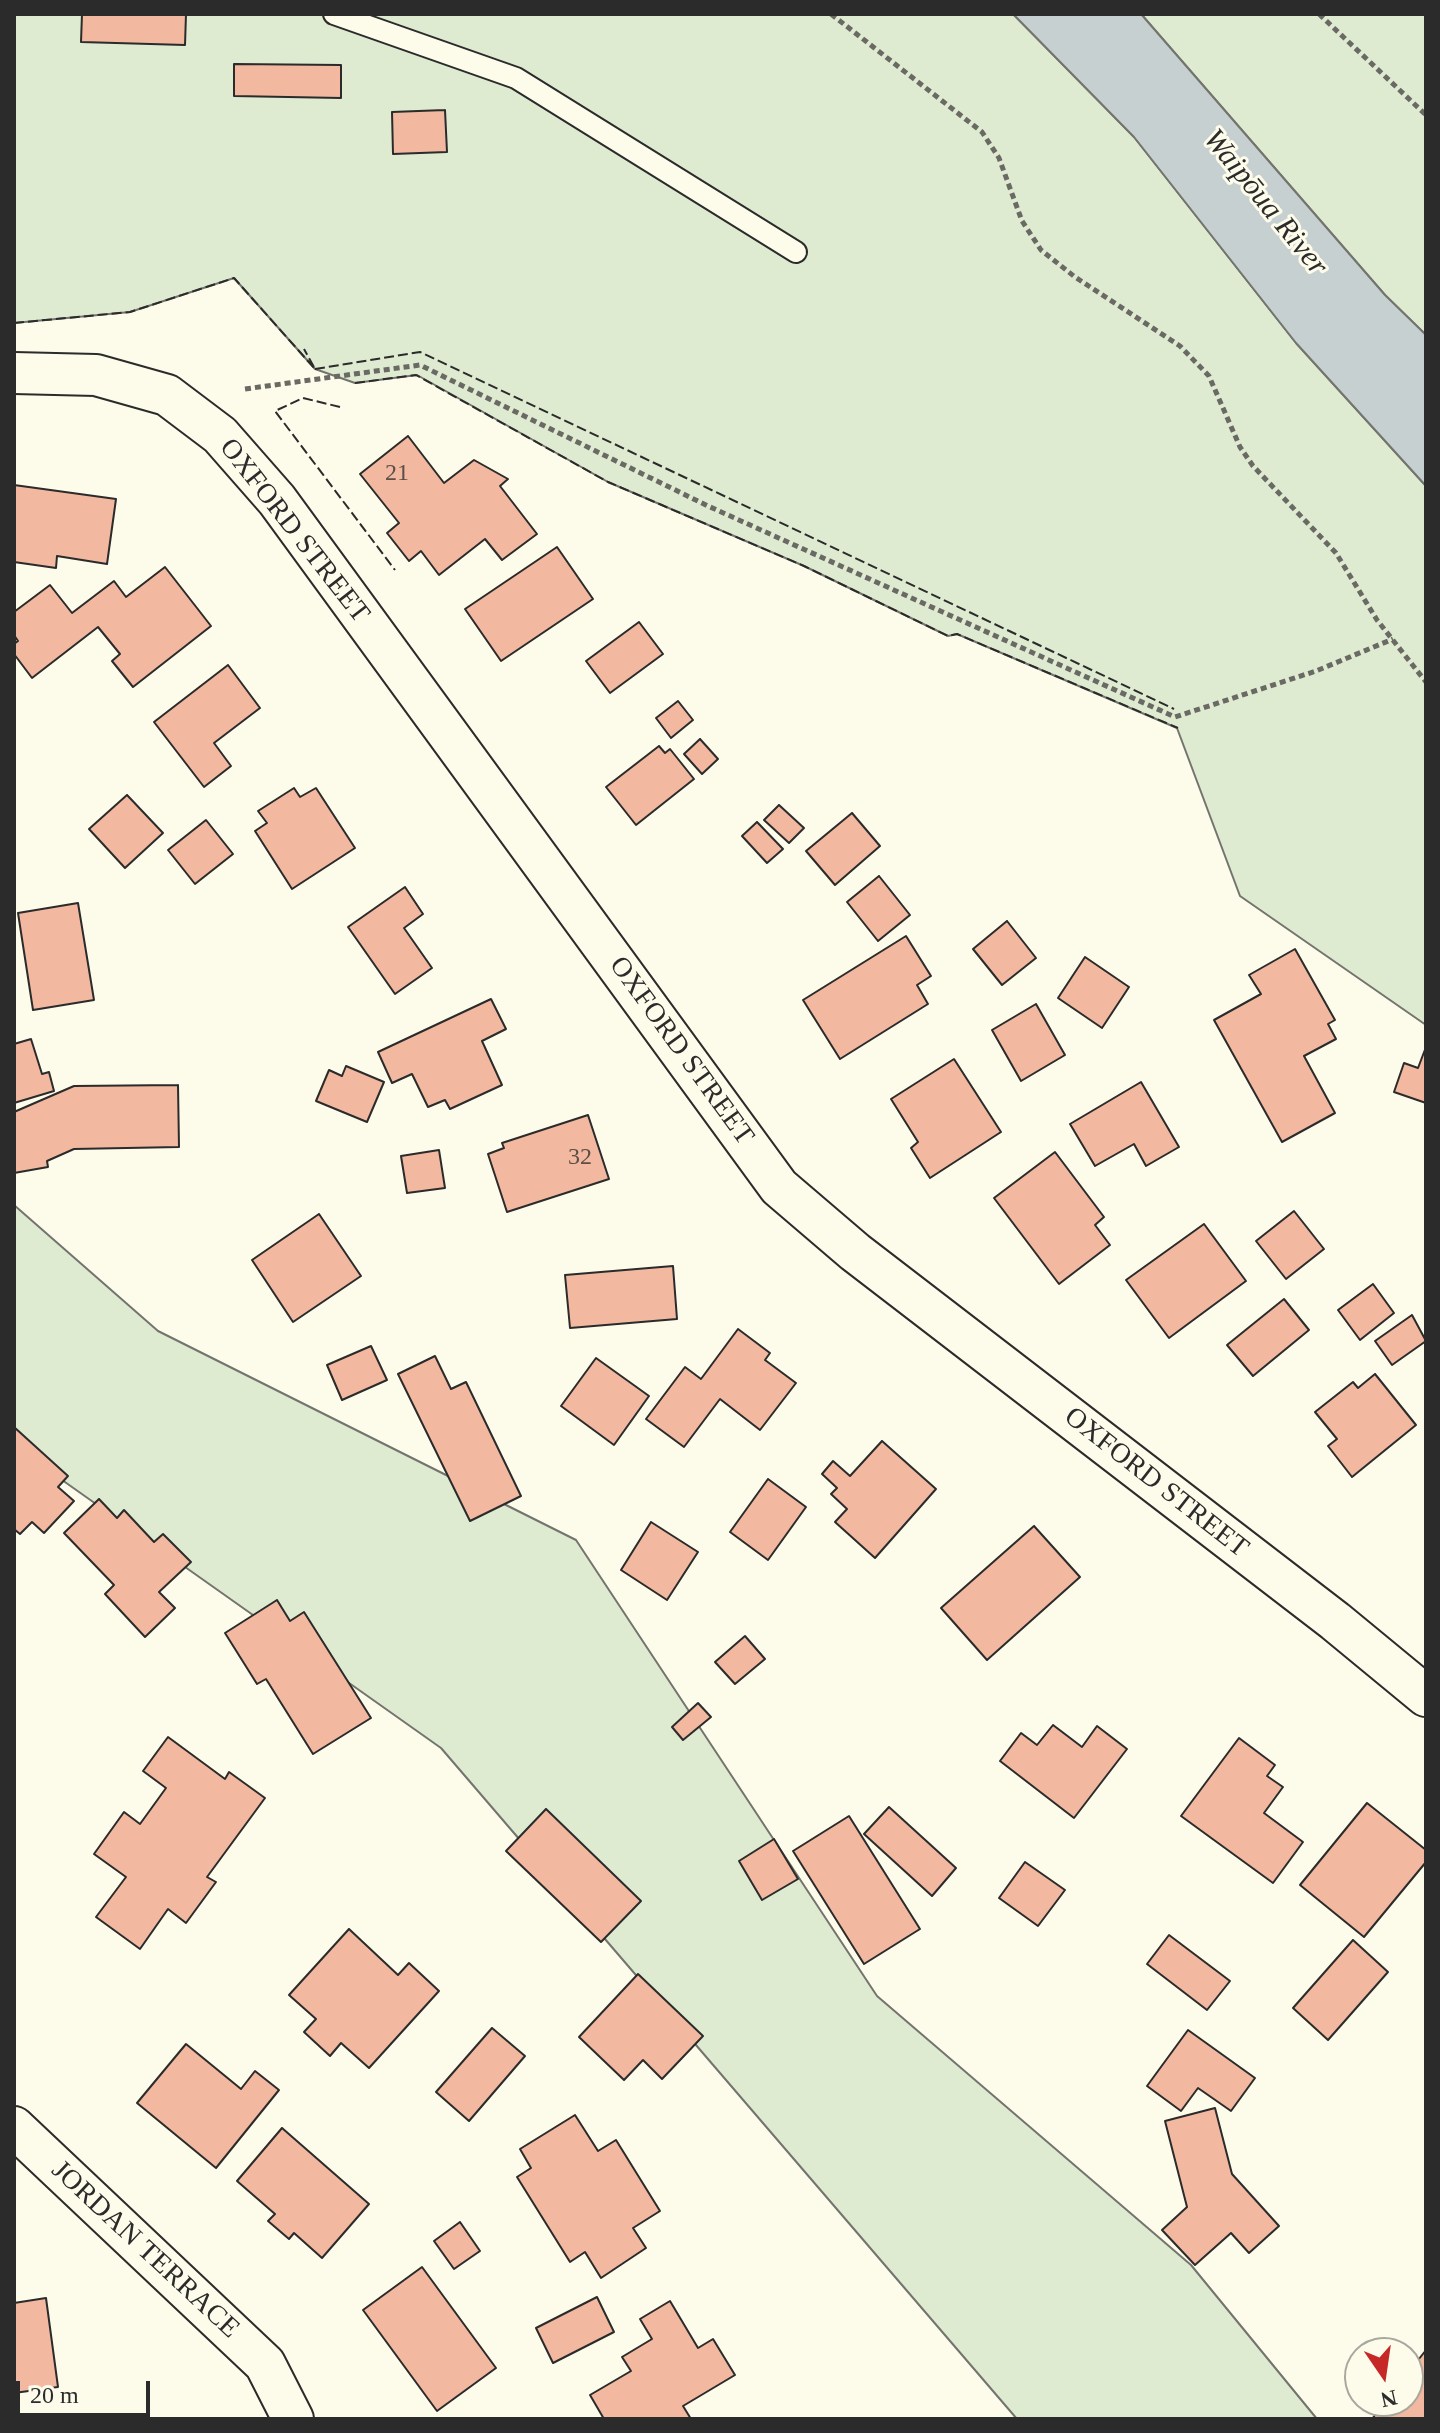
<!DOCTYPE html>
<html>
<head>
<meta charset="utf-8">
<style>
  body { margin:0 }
  #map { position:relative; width:1440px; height:2433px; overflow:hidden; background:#fdfbea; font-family:"Times New Roman",serif }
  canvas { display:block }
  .frame { position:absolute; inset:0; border:16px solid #2b2b2b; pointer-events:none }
  .north { position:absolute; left:1344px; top:2337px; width:80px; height:80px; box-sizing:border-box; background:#fdfbea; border:2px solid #a9a89e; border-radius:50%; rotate:167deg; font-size:22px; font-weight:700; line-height:32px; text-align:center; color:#2b2b2b }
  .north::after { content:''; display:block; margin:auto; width:28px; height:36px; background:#c62828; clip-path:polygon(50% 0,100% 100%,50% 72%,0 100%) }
  .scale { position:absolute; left:16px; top:2381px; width:134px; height:36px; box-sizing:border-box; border:4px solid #2b2b2b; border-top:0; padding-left:10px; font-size:24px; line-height:28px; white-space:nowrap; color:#2b2b2b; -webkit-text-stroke:6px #fdfbea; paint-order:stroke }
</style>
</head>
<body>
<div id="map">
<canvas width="1440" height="2433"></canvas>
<div class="frame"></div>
<div class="north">N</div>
<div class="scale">20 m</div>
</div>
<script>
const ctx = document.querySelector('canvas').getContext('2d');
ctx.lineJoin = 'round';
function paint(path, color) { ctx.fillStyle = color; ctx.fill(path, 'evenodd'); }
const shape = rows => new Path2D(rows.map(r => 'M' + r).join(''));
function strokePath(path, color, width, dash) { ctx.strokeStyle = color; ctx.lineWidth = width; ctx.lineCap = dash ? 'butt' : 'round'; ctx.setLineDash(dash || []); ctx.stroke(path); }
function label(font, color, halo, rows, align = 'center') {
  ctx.font = font + ' "Times New Roman",serif'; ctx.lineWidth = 6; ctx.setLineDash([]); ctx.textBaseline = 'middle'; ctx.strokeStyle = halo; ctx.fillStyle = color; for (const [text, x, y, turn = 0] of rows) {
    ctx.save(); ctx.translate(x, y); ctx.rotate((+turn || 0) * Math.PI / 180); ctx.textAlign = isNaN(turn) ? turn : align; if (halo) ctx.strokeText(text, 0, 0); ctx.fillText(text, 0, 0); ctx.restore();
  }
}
const green = shape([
  [14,14,1013,14,1134,137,1296,343,1426,486,1426,1025,1240,896,1177,728,957,634,948,636,804,566,608,482,417,375,355,383,315,369,234,278,130,312,14,323,14,14],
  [1141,14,1426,14,1426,335,1385,295,1141,14],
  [14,1205,158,1331,576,1540,877,1996,1191,2265,1317,2419,1017,2419,441,1748,14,1446,14,1205]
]);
paint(green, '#deebd1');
strokePath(green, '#74746e', 2);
const water = shape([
  [1013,14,1141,14,1385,295,1426,335,1426,486,1296,343,1134,137,1013,14]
]);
paint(water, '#c7d0d0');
strokePath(water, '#74746e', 2);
const building = shape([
  [82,14,186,14,185,45,81,42,82,14],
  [234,64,341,65,341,98,234,96,234,64],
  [445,110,447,152,393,154,392,112,445,110],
  [408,436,444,483,474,460,508,479,500,486,537,534,502,560,485,539,439,575,421,551,409,561,387,533,399,523,360,474,408,436],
  [14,485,116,499,107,564,57,556,56,568,14,562,14,485],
  [557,547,593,599,501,661,465,609,557,547],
  [165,567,211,626,133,687,112,661,120,654,98,627,32,678,14,654,14,644,18,641,14,635,14,612,50,585,72,613,114,581,126,597,165,567],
  [639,622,663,654,610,693,586,661,639,622],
  [228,665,260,708,214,743,231,766,204,787,154,722,228,665],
  [678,701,693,720,671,738,656,718,678,701],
  [700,739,718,759,702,774,684,754,700,739],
  [659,746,665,753,670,749,694,779,636,825,606,787,659,746],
  [294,788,300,797,316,788,355,848,292,889,255,831,267,823,258,811,294,788],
  [127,795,163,833,125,868,89,829,127,795],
  [779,805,804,828,789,843,764,820,779,805],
  [852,813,880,846,835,885,806,851,852,813],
  [206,820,233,854,195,884,168,850,206,820],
  [757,822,783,849,767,863,742,836,757,822],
  [879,876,910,915,878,941,847,902,879,876],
  [405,887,423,914,404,928,432,968,395,994,348,927,405,887],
  [78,903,94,1000,33,1010,18,913,78,903],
  [1007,921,1036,958,1002,985,973,949,1007,921],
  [906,936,931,976,917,985,928,1004,840,1059,803,1000,906,936],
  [1295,949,1335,1020,1328,1024,1336,1039,1304,1056,1335,1113,1282,1142,1214,1020,1261,994,1249,975,1295,949],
  [1085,957,1129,987,1102,1028,1058,998,1085,957],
  [491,999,506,1029,482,1041,502,1085,450,1109,445,1100,428,1107,412,1074,392,1083,378,1052,491,999],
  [1036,1004,1065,1055,1021,1081,992,1030,1036,1004],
  [31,1039,42,1074,49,1072,54,1091,14,1103,14,1044,31,1039],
  [1426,1047,1426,1103,1394,1092,1404,1063,1418,1068,1426,1047],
  [954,1059,1001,1132,930,1178,911,1148,918,1142,891,1099,954,1059],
  [346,1066,384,1082,367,1122,316,1101,329,1070,342,1076,346,1066],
  [1141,1082,1179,1147,1146,1166,1134,1144,1095,1166,1070,1124,1141,1082],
  [178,1085,179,1147,74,1149,47,1161,48,1167,14,1173,14,1112,74,1086,178,1085],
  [588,1115,609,1179,507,1212,488,1154,504,1148,502,1143,588,1115],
  [439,1150,445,1188,407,1193,401,1156,439,1150],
  [1055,1152,1104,1217,1095,1225,1110,1245,1059,1284,994,1198,1055,1152],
  [1294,1211,1324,1249,1286,1279,1256,1241,1294,1211],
  [319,1214,361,1276,293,1322,252,1260,319,1214],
  [1204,1224,1246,1281,1169,1338,1126,1280,1204,1224],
  [673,1266,677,1319,570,1328,565,1275,673,1266],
  [1373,1284,1394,1313,1360,1340,1338,1310,1373,1284],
  [1284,1299,1309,1330,1253,1376,1227,1345,1284,1299],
  [1412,1315,1426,1341,1392,1365,1375,1341,1412,1315],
  [738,1329,770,1353,765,1360,796,1383,760,1430,720,1399,684,1447,646,1419,685,1367,701,1379,738,1329],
  [371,1346,387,1380,342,1400,327,1365,371,1346],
  [435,1356,451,1389,466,1382,521,1496,470,1521,398,1374,435,1356],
  [596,1358,649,1396,614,1445,561,1406,596,1358],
  [1375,1374,1416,1425,1352,1477,1328,1446,1337,1439,1315,1412,1353,1382,1358,1388,1375,1374],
  [14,1427,68,1476,58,1487,74,1501,44,1533,32,1522,20,1534,14,1529,14,1427],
  [882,1441,936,1489,875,1558,835,1522,847,1509,831,1494,837,1488,822,1474,833,1461,850,1476,882,1441],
  [768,1479,806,1507,768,1560,730,1532,768,1479],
  [99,1499,117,1518,124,1510,154,1542,163,1534,191,1562,159,1592,175,1608,145,1637,105,1594,114,1585,64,1533,99,1499],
  [651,1522,698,1552,667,1600,621,1570,651,1522],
  [1034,1526,1080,1577,987,1660,941,1608,1034,1526],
  [277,1600,290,1621,304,1612,371,1718,313,1754,266,1679,257,1684,225,1633,277,1600],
  [745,1636,765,1659,735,1684,715,1662,745,1636],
  [698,1703,711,1717,683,1740,672,1727,698,1703],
  [1053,1725,1082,1747,1097,1726,1127,1749,1074,1818,1000,1761,1021,1733,1037,1745,1053,1725],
  [168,1737,225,1779,229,1772,265,1798,207,1877,216,1882,186,1923,168,1909,140,1949,96,1917,126,1877,94,1854,124,1812,140,1824,166,1788,143,1771,168,1737],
  [1239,1738,1275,1765,1267,1776,1283,1787,1264,1813,1303,1842,1273,1883,1181,1816,1239,1738],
  [1367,1803,1426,1850,1426,1862,1364,1937,1300,1885,1367,1803],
  [889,1807,956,1868,932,1896,864,1834,889,1807],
  [546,1809,641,1901,601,1942,506,1851,546,1809],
  [849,1816,920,1929,864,1964,793,1851,849,1816],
  [774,1839,798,1879,762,1900,739,1861,774,1839],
  [1025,1862,1065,1890,1038,1926,999,1898,1025,1862],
  [349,1929,398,1975,409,1963,439,1991,369,2068,341,2043,330,2056,304,2032,316,2019,289,1995,349,1929],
  [1169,1935,1230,1981,1207,2010,1147,1964,1169,1935],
  [1353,1940,1388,1972,1328,2040,1293,2008,1353,1940],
  [638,1974,703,2036,662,2079,643,2060,624,2080,579,2037,638,1974],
  [492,2028,525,2056,469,2121,436,2092,492,2028],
  [1188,2030,1255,2078,1231,2111,1198,2088,1181,2111,1147,2086,1188,2030],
  [186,2044,241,2089,255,2071,279,2090,216,2168,137,2103,186,2044],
  [1215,2108,1232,2174,1279,2226,1249,2253,1231,2233,1195,2265,1162,2230,1187,2207,1165,2121,1215,2108],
  [575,2115,598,2151,616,2140,660,2211,633,2228,646,2248,601,2278,585,2252,570,2262,517,2177,531,2168,520,2149,575,2115],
  [282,2128,369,2204,322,2258,294,2233,289,2239,268,2221,275,2214,237,2181,282,2128],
  [460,2222,480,2251,454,2269,434,2241,460,2222],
  [422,2267,496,2368,437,2411,363,2310,422,2267],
  [597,2297,614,2332,553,2363,536,2328,597,2297],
  [46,2298,58,2387,14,2393,14,2303,46,2298],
  [670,2301,698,2348,713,2339,735,2375,683,2406,691,2419,604,2419,590,2395,631,2371,622,2357,652,2339,640,2319,670,2301],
  [1426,2350,1426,2419,1372,2419,1386,2401,1408,2401,1408,2373,1426,2350]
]);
paint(building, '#f2b8a0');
strokePath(building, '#2b2b2b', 2);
const lane = shape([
  [334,14,516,78,796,252]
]);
const street = shape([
  [14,373,96,375,167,395,220,435,277,500,779,1187,855,1252,1335,1621,1426,1696],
  [14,2127,265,2364,293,2419]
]);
strokePath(lane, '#2b2b2b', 24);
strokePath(street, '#2b2b2b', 44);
strokePath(shape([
  [831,14,982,132,999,158,1022,221,1041,250,1075,277,1180,346,1209,376,1240,447,1253,466,1336,553,1377,620,1426,682],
  [1319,14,1426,115],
  [245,389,420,365,708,506,1175,717,1316,671,1393,639]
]), '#6a6964', 5, [6, 4]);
strokePath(lane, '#fdfbea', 20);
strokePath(street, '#fdfbea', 40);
strokePath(shape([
  [14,323,130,312,234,278,315,369,304,349],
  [315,369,420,352,1174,709],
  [355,383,416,375,608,482,804,566,948,636,957,634,1178,728],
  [340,407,303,398,275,411,395,570]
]), '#2b2b2b', 2, [10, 4]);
label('24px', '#5d4e48', null, [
  ["21",397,474],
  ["32",580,1158]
]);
label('28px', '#2b2b2b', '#fdfbea', [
  ["OXFORD STREET",294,531,52],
  ["OXFORD STREET",681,1051,54],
  ["OXFORD STREET",1156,1483,38],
  ["JORDAN TERRACE",145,2250,43]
]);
label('italic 30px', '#2b2b2b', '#fdfbea', [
  ["Waipōua River",1265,203,51]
]);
</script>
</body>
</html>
